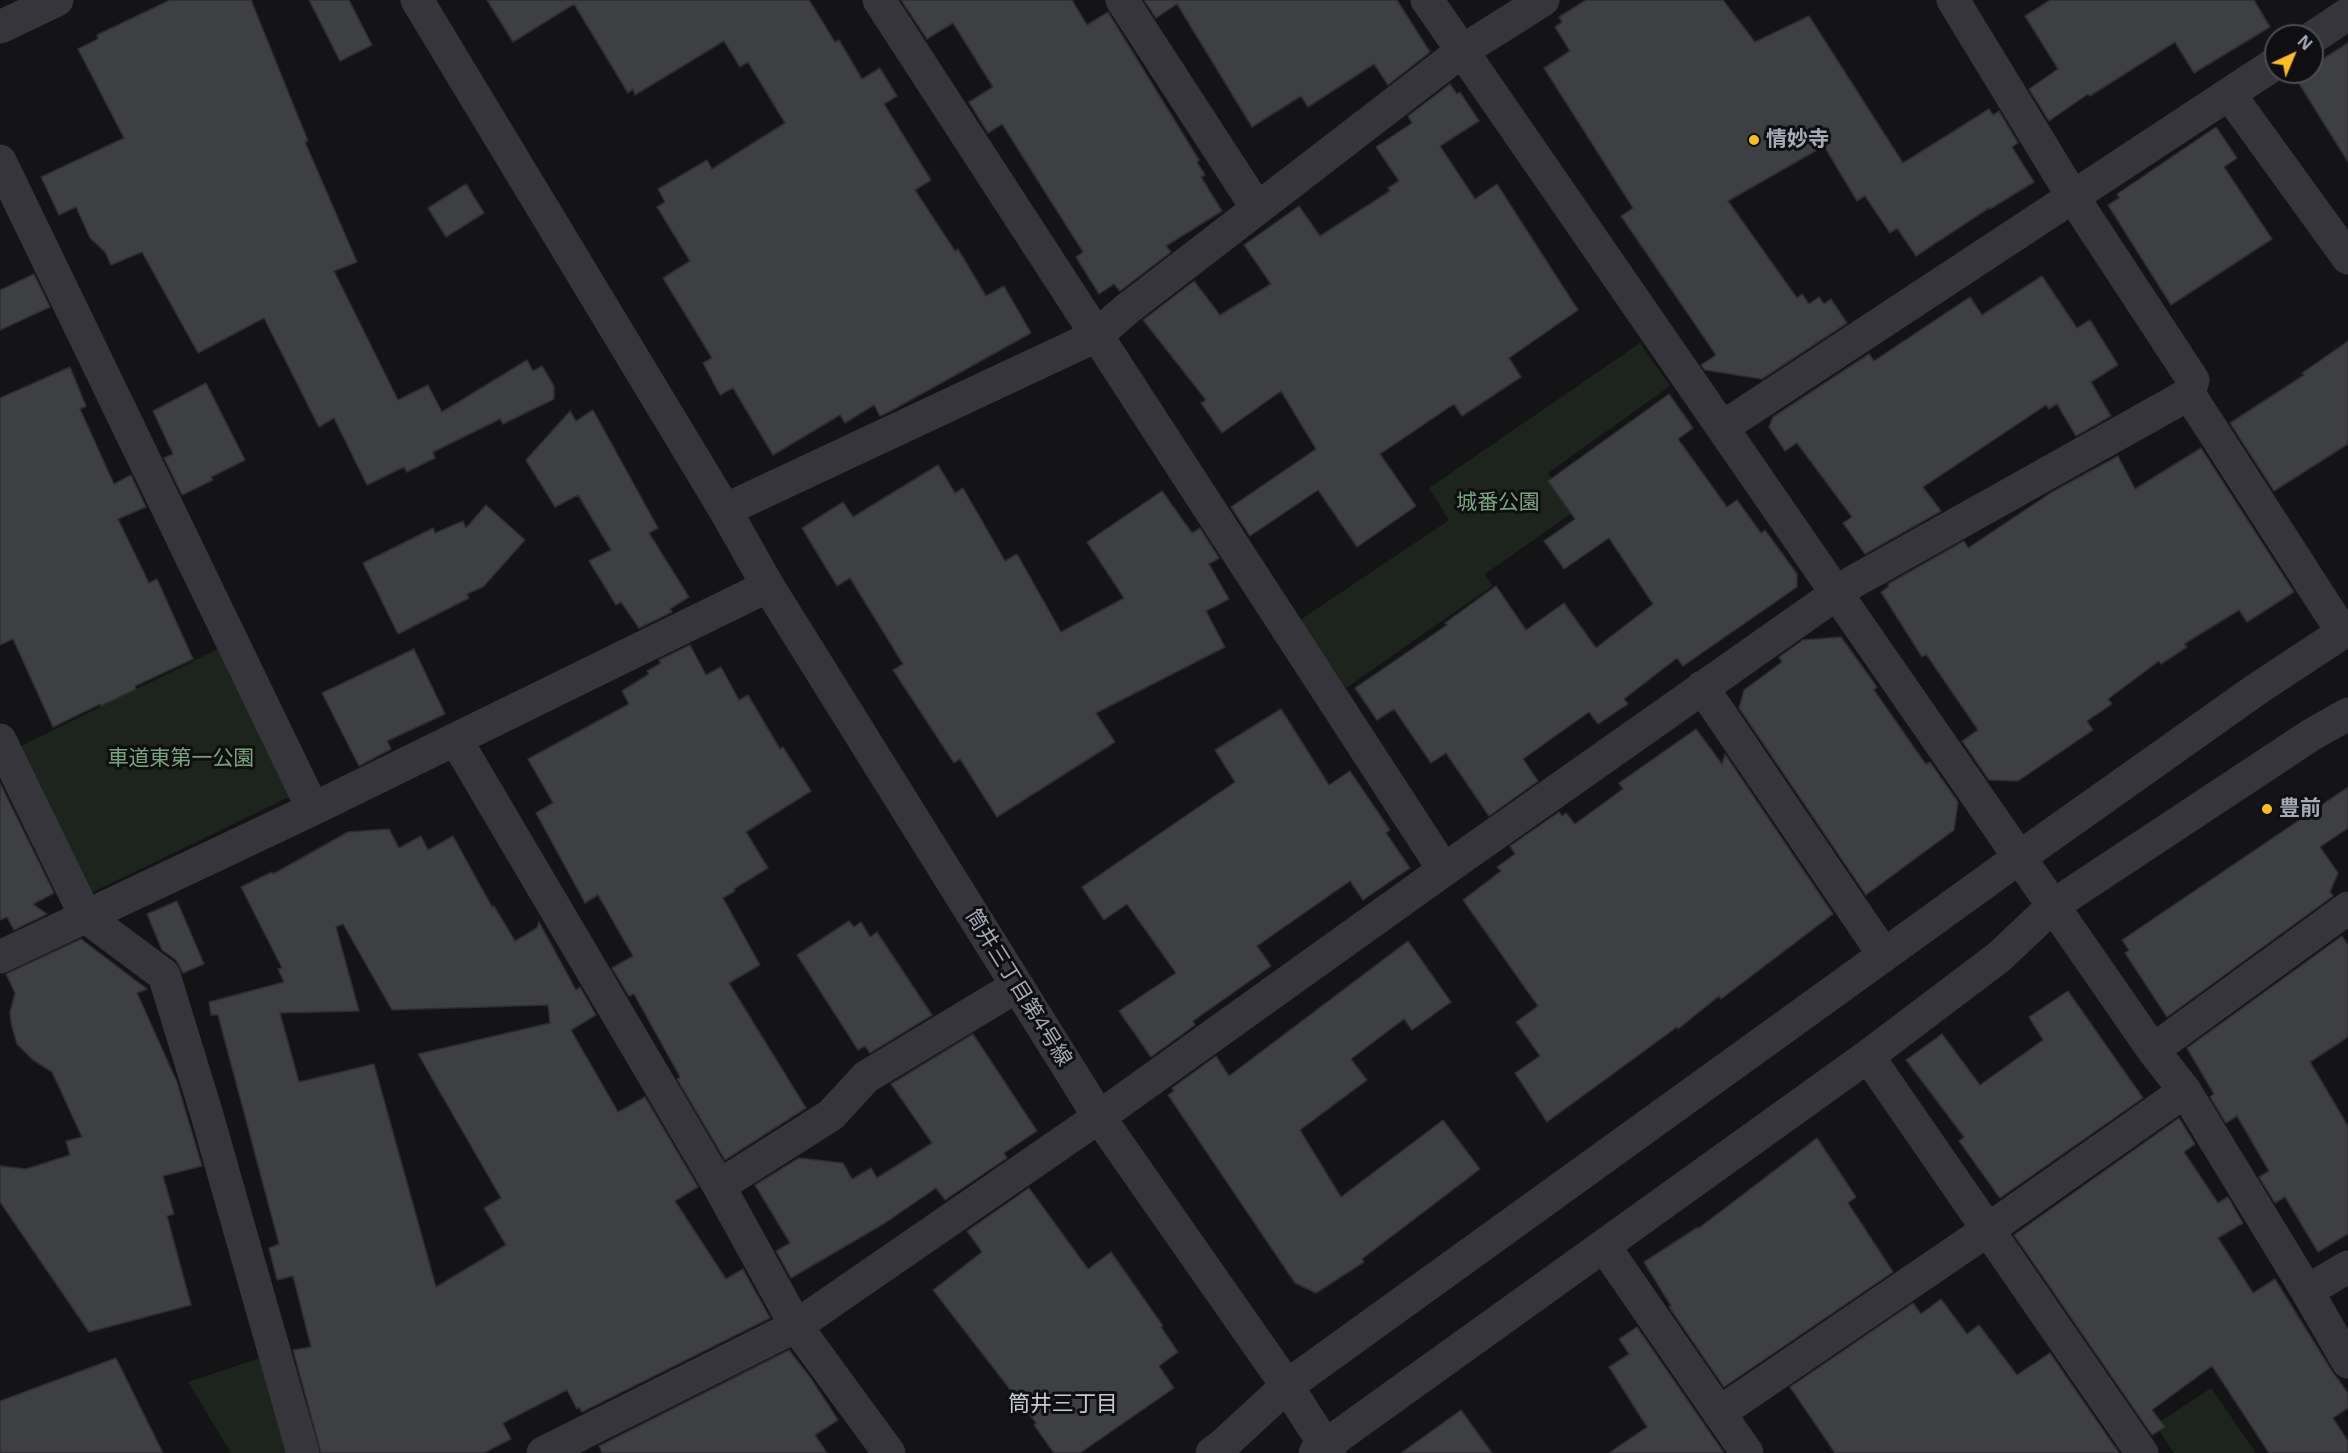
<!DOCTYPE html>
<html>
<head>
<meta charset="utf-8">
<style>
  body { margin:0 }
  #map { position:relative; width:2348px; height:1453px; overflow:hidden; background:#141416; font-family:"Open Sans",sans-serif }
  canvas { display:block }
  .north { position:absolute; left:2264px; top:24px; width:60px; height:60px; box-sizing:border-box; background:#0f0f11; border:2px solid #4b4d53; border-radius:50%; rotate:44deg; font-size:16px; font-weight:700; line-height:24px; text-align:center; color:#a5aab7 }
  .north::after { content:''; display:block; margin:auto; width:21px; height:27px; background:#febc23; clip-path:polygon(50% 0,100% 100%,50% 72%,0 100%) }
</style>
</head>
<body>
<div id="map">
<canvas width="2348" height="1453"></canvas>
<div class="north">N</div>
</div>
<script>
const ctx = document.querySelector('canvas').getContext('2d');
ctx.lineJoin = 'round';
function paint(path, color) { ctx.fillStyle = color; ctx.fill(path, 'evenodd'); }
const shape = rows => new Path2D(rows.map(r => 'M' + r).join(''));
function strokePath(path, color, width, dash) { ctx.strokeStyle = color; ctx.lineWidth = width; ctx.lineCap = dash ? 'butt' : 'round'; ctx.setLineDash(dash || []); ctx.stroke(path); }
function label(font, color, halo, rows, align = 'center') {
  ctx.font = font + ' "Open Sans","Noto Sans JP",sans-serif'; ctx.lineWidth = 6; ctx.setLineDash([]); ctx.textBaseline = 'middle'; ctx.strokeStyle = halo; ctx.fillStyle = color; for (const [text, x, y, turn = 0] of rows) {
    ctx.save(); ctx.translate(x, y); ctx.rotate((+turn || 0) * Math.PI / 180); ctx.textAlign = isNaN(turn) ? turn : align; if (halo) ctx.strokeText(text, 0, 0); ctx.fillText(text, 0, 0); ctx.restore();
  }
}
paint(shape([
  [1640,343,1670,386,1548,473,1575,511,1485,574,1492,586,1346,688,1300,620,1449,520,1429,488],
  [220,648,291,796,91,893,21,746],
  [260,1358,288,1453,231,1453,188,1382],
  [2211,1388,2256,1453,2174,1453,2155,1425]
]), '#1c241d');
const building = shape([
  [170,0,251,0,308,141,305,142,357,262,334,271,398,400,428,385,442,412,527,360,533,371,542,366,554,386,554,399,503,424,500,419,433,452,435,458,407,472,404,467,367,485,334,418,319,427,264,318,198,353,142,252,111,265,105,252,90,238,76,207,59,215,41,177,124,138,78,49,98,39,97,35,170,0],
  [309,0,349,0,372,45,340,61,309,0],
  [487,0,809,0,835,42,839,40,862,79,880,68,897,96,884,104,931,180,915,190,955,251,958,249,986,296,1004,286,1031,333,889,412,880,416,874,405,845,423,840,415,773,455,733,388,720,395,703,363,712,358,663,278,690,261,657,207,665,202,658,189,707,160,712,169,785,123,748,62,740,67,724,41,635,95,633,89,628,93,574,4,513,42,487,0],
  [901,0,1072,0,1087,25,1108,12,1199,160,1197,162,1205,175,1201,177,1222,211,1166,246,1171,252,1120,291,1114,284,1099,294,1076,257,1083,252,1002,124,988,133,969,102,993,87,953,23,927,39,901,0],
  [1144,0,1397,0,1430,52,1388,85,1374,64,1308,107,1301,96,1252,127,1177,4,1156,18,1144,0],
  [1586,0,1723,0,1755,42,1809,16,1903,163,1989,109,1993,115,1999,111,2018,143,2012,147,2034,182,1990,209,1989,208,1916,256,1897,228,1890,233,1865,196,1857,201,1824,146,1728,201,1797,298,1802,294,1809,304,1819,297,1824,304,1831,299,1847,323,1762,379,1705,370,1701,365,1716,355,1621,216,1633,208,1544,68,1570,51,1555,27,1562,22,1559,17,1586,0],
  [2050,0,2254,0,2270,27,2194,73,2175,42,2090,96,2088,94,2049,121,2029,89,2058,69,2025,16,2050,0],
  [2348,43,2348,162,2295,77,2303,72,2312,72,2312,66,2348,43],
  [1450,84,1457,94,1460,92,1479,121,1440,146,1475,199,1497,184,1578,310,1509,358,1521,377,1462,416,1454,404,1380,454,1416,506,1357,547,1318,490,1250,536,1231,507,1316,449,1281,391,1222,433,1201,403,1206,400,1143,320,1194,281,1220,315,1271,284,1244,245,1299,206,1320,236,1390,191,1388,188,1399,181,1376,147,1412,123,1408,116,1450,84],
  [2216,127,2237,158,2224,167,2272,239,2171,305,2108,205,2119,198,2117,194,2216,127],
  [466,184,484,213,446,237,428,208,466,184],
  [34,274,50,307,0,330,0,290,34,274],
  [2042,276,2077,328,2090,320,2118,365,2091,382,2111,416,2076,436,2057,404,2049,409,2046,405,1923,487,1941,511,1865,554,1843,523,1852,517,1797,443,1785,451,1769,427,1773,417,1869,354,1874,361,1970,297,1982,315,2042,276],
  [2348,341,2348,444,2274,491,2230,423,2304,375,2302,373,2348,341],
  [70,367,86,406,80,409,114,484,131,475,146,507,118,519,149,583,157,579,193,659,135,686,136,689,101,706,100,704,53,727,13,639,0,645,0,398,70,367],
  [206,383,245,460,211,477,213,480,182,495,164,458,173,454,153,411,206,383],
  [1669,394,1693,428,1678,439,1727,507,1737,500,1761,533,1765,530,1797,574,1797,587,1683,666,1677,658,1624,699,1628,704,1598,724,1589,712,1523,759,1538,781,1489,816,1446,753,1431,763,1394,709,1377,720,1355,688,1447,625,1445,623,1496,586,1526,630,1564,603,1596,648,1653,604,1609,538,1564,569,1544,541,1575,519,1548,481,1669,394],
  [593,410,658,528,649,533,689,597,670,609,672,612,639,628,621,602,616,605,589,561,611,550,578,495,555,507,526,460,570,411,576,421,593,410],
  [2201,448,2294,592,2247,622,2239,610,2184,644,2187,647,2161,664,2159,661,2108,699,2112,704,2087,721,2093,730,2018,781,1989,780,1962,741,1978,730,1926,654,1922,657,1881,592,1889,586,1888,584,1964,541,1968,548,2052,492,2118,456,2135,489,2201,448],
  [938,465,955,493,963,488,1005,561,1017,554,1061,632,1124,598,1087,542,1162,491,1192,533,1200,528,1219,558,1209,564,1229,599,1206,611,1225,647,1096,713,1115,742,997,817,960,759,954,763,893,670,903,664,850,578,837,586,802,528,843,502,853,517,938,465],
  [486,505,525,540,483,587,467,594,469,598,398,634,363,563,433,528,435,533,463,521,466,528,486,505],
  [1841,637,1877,687,1874,690,1920,756,1926,764,1930,762,1958,802,1954,830,1866,895,1739,708,1744,690,1782,662,1779,657,1803,640,1841,637],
  [690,645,706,675,721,667,739,700,748,695,780,749,783,747,811,791,746,832,768,868,734,889,735,891,723,898,760,965,729,983,806,1108,725,1160,677,1079,680,1077,634,994,629,996,612,968,633,956,598,895,585,903,536,813,553,803,528,759,629,704,622,691,649,674,647,671,661,663,659,660,690,645],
  [414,649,445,714,387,741,391,749,359,766,322,693,414,649],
  [1281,709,1329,785,1350,771,1390,830,1386,833,1410,868,1363,900,1350,881,1257,946,1271,966,1193,1021,1195,1025,1151,1057,1119,1011,1176,973,1127,904,1104,920,1082,887,1235,782,1215,750,1281,709],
  [1696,729,1722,764,1725,754,1833,914,1721,999,1719,996,1678,1029,1677,1027,1547,1122,1515,1073,1540,1056,1516,1022,1538,1006,1463,900,1501,871,1497,867,1515,854,1510,846,1559,812,1562,816,1566,813,1575,824,1623,789,1619,783,1696,729],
  [0,783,54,893,33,904,47,914,14,930,7,917,0,920,0,783],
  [2348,787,2348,828,2320,847,2338,873,2330,892,2333,896,2167,1017,2125,953,2129,950,2122,940,2348,787],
  [389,829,399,848,421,836,428,850,453,836,492,907,494,906,515,941,537,928,539,922,576,990,580,987,596,1015,571,1030,618,1112,645,1097,698,1187,675,1201,726,1279,743,1269,770,1318,582,1412,579,1407,577,1409,567,1390,503,1423,511,1439,484,1453,321,1453,293,1350,311,1347,293,1276,277,1280,269,1248,279,1244,218,1015,211,1015,209,1002,284,982,278,969,282,968,241,887,272,872,273,874,348,832,389,829],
  [343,924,392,1010,548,1005,550,1023,418,1054,501,1198,484,1208,506,1245,436,1287,374,1064,299,1082,280,1013,359,1011,336,927,343,924],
  [177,901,204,964,183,973,176,960,162,950,147,914,177,901],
  [849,921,854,927,861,922,870,937,877,932,932,1015,870,1053,865,1046,858,1050,797,955,849,921],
  [2342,936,2348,945,2348,1037,2310,1062,2348,1126,2348,1234,2318,1252,2285,1197,2275,1203,2259,1177,2269,1171,2237,1116,2226,1123,2210,1097,2214,1094,2187,1048,2342,936],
  [81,939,147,989,137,993,177,1082,202,1166,163,1176,174,1214,167,1216,191,1305,89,1332,0,1202,0,1166,26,1169,70,1155,66,1141,82,1137,52,1072,33,1060,17,1044,11,1023,10,1012,15,993,6,974,81,939],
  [1408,941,1451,1002,1412,1030,1404,1019,1351,1059,1367,1080,1300,1130,1341,1197,1443,1120,1480,1169,1362,1259,1364,1262,1316,1293,1295,1283,1168,1095,1174,1091,1172,1088,1216,1056,1229,1076,1408,941],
  [2068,991,2143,1098,2000,1198,1959,1141,1964,1137,1906,1060,1942,1034,1980,1085,2043,1040,2029,1017,2068,991],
  [973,1034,1037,1131,1004,1153,1007,1158,945,1200,936,1188,885,1223,791,1278,776,1251,790,1243,755,1185,799,1158,843,1163,852,1179,871,1168,877,1178,932,1143,891,1084,973,1034],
  [2179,1118,2195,1144,2184,1152,2218,1203,2228,1197,2243,1223,2218,1238,2253,1293,2275,1279,2332,1371,2348,1393,2348,1408,2333,1418,2348,1441,2348,1453,2269,1453,2212,1366,2152,1410,2165,1427,2152,1435,2014,1235,2179,1118],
  [1817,1138,1856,1197,1848,1203,1893,1272,1724,1387,1669,1307,1671,1306,1644,1262,1698,1227,1699,1228,1817,1138],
  [1029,1188,1088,1269,1111,1252,1163,1326,1161,1327,1178,1352,1159,1366,1174,1388,1080,1453,1054,1453,1034,1425,1036,1423,933,1290,982,1252,967,1231,1029,1188],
  [1941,1299,1967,1334,1979,1325,2017,1375,2050,1353,2119,1453,1835,1453,1790,1387,1913,1303,1921,1314,1941,1299],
  [1637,1327,1704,1424,1724,1453,1609,1453,1647,1427,1609,1367,1629,1354,1619,1339,1637,1327],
  [789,1350,810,1377,838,1420,815,1435,827,1453,602,1453,599,1446,789,1350],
  [116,1358,163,1453,0,1453,0,1401,116,1358],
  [1461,1410,1492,1453,1401,1453,1461,1410]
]);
paint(building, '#3e3f43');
strokePath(building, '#2e2e32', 1.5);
strokePath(shape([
  [417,0,725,510,768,586,1099,1117,1287,1386,1330,1453],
  [879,0,1444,870],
  [1122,0,1257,208],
  [1427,0,1837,594,2153,1050,2185,1091,2307,1291,2348,1362],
  [1953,0,2073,197,2193,380,2189,394,2343,633],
  [0,27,57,0],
  [2312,38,2348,14],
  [2230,95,2348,258],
  [0,161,313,809],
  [1723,427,2276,63],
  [725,510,1096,336,1127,309,1462,51,1543,0],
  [1702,687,1884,955],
  [0,740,86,917,164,975,207,1115,303,1453],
  [456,740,719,1186,796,1326,889,1453],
  [0,957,313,809,768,586],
  [2153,1050,2348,908],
  [1868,1056,2142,1453],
  [719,1186,831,1115,866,1077,1017,986],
  [1604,1246,1747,1453],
  [2307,1291,2348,1267],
  [1719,1413,1989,1229,2185,1091],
  [543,1453,796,1326,1099,1117,1444,870,1853,582,2189,394],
  [1212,1453,1223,1445,1287,1386,2020,857,2257,689,2348,629],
  [1315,1453,1868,1056,1999,957,2054,905,2311,735,2348,714]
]), '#35353b', 33);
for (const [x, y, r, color] of [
  [1754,140,6,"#febc23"],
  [2267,809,6,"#febc23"]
]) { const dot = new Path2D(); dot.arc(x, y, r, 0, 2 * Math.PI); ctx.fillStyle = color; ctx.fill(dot); strokePath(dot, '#0f0f11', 2); }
label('bold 21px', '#a5aab7', '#0f0f11', [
  ["情妙寺",1766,140],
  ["豊前",2279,809]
], 'left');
label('21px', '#7aa47e', '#0f0f11', [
  ["城番公園",1498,503],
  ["車道東第一公園",181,759]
]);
label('21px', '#a5aab7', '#0f0f11', [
  ["筒井三丁目第4号線",1018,988,58]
]);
label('22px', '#c6c9d3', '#0f0f11', [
  ["筒井三丁目",1063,1405]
]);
</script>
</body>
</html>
